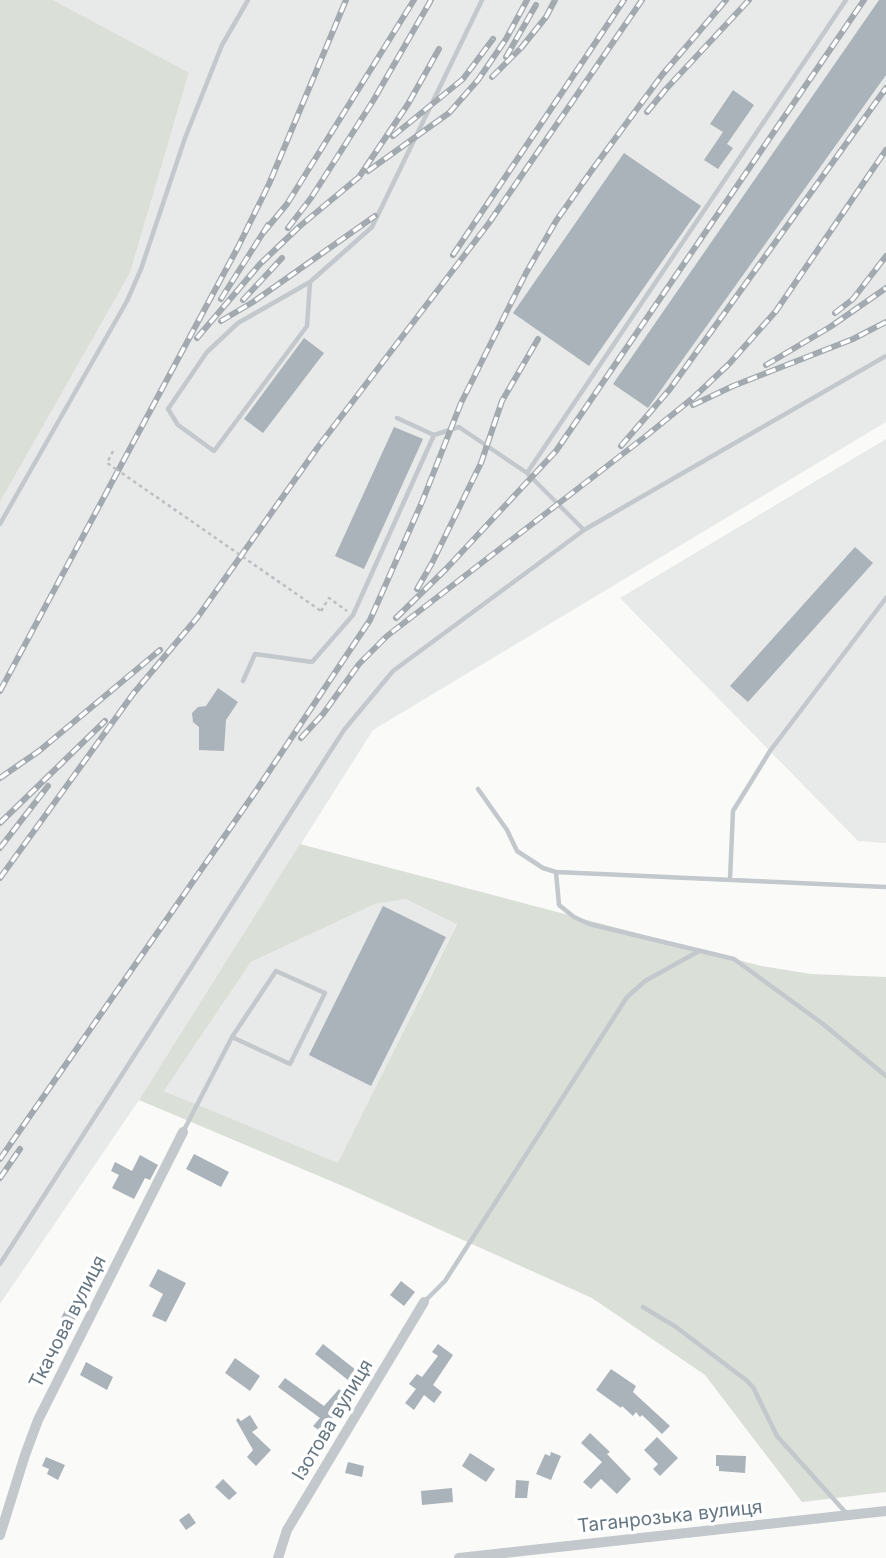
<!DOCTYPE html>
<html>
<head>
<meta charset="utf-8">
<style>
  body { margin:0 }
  canvas { display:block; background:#fafaf8 }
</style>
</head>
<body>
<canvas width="886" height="1558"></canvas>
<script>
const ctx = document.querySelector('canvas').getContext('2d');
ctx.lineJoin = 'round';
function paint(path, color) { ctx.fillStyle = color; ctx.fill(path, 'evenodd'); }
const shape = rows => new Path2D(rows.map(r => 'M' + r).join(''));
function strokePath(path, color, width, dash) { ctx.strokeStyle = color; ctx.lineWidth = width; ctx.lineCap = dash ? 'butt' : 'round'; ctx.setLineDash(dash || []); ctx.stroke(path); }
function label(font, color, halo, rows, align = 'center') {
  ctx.font = font + ' Inter,sans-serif'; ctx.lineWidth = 7; ctx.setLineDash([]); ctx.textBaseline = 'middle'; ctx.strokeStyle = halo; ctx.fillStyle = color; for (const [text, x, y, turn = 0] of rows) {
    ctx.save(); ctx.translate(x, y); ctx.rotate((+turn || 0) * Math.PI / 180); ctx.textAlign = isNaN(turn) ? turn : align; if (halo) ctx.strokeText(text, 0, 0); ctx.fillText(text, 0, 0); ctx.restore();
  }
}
paint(shape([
  [53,0,886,0,886,422,373,730,139,1100,0,1304,0,502,130,273,189,74],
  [886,439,886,843,858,841,620,598],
  [404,899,457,923,338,1164,164,1091,251,962,375,904]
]), '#e8e9e9');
paint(shape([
  [0,0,53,0,189,73,130,273,0,502],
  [300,844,761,966,811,974,886,977,886,1492,802,1502,705,1375,592,1298,345,1187,139,1100],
  [405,899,457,924,338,1163,164,1091,251,962,375,904]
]), '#dadfd7');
paint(shape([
  [879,0,886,0,886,75,648,408,613,384],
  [733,90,754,105,727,144,733,148,718,169,704,160,723,132,710,124],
  [624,153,701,206,589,366,513,313],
  [304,338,324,353,263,433,244,419],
  [394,427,423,439,364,569,335,556],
  [855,547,873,563,748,702,730,686],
  [218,688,238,702,226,720,224,751,199,750,199,727,193,722,192,713,198,707,206,706],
  [383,906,446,937,371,1086,309,1055],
  [194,1154,229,1172,221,1187,186,1169],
  [140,1155,158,1165,150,1180,145,1178,134,1199,112,1188,119,1175,111,1171,115,1162,132,1171],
  [158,1269,186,1283,166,1322,152,1316,163,1294,149,1286],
  [401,1281,415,1292,404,1306,390,1295],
  [71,1299,83,1305,72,1324,61,1318],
  [323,1344,361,1374,353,1384,315,1354],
  [438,1344,453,1355,433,1385,442,1392,434,1403,424,1395,414,1410,405,1403,416,1389,409,1384,417,1374,422,1377,438,1356,432,1352],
  [235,1358,260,1376,250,1391,225,1373],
  [86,1362,113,1377,107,1390,80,1375],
  [611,1369,636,1386,633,1392,670,1426,662,1434,642,1415,640,1417,636,1412,633,1416,622,1406,621,1408,596,1390],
  [285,1378,324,1406,339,1389,352,1401,345,1409,342,1406,321,1432,313,1426,320,1418,278,1387],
  [250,1415,258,1428,252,1432,271,1450,256,1466,247,1457,253,1450,236,1420,238,1418,241,1421],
  [590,1433,610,1452,607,1454,631,1479,617,1494,601,1479,591,1489,583,1482,602,1462,581,1443],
  [657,1437,678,1458,660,1476,653,1469,658,1464,644,1450],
  [551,1452,561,1456,551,1480,536,1474,545,1454,550,1456],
  [470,1453,495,1469,486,1482,462,1466],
  [716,1455,746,1456,745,1473,719,1471,719,1466,716,1466],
  [46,1457,65,1465,58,1480,47,1474,49,1469,42,1466],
  [348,1462,364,1466,362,1477,345,1473],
  [223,1479,237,1493,229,1500,215,1487],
  [516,1480,529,1481,527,1498,515,1498],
  [452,1488,453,1502,422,1505,421,1491],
  [189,1513,196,1523,186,1530,179,1520]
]), '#aab3b9');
strokePath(shape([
  [113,451,107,463,116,469],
  [321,611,329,598,347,611]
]), '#bbbfc2', 2.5, [3.5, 3.5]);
strokePath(shape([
  [310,282,307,326,214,451,178,425,168,409,207,352,238,323,310,282,372,227,482,0],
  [397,418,434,435,459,427,527,473,584,530],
  [527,473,846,0],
  [0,524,127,301,141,269,185,138,222,45,248,0],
  [243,681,255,654,312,662,353,615,434,435],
  [478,789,507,830,517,851,543,868,556,872,886,887],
  [556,872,559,905,574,917,589,924,734,959,823,1024,886,1076],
  [730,879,733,811,770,751,886,598],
  [183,1132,232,1037,276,971,325,993,290,1064,232,1037],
  [0,1264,344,730,393,671,584,530,886,356],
  [424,1302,445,1281,627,997,645,981,699,951],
  [643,1307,676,1327,746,1380,753,1387,777,1436,847,1514]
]), '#c3c8cc', 4.5);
strokePath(shape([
  [0,1535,25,1455,38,1420,183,1132],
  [278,1558,287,1530,424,1302],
  [459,1558,886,1511]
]), '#c3c8cc', 10);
const rail = shape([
  [506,57,536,5],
  [492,77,521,48,546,17,555,0],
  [647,112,666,89,749,0],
  [393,136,463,79,493,39],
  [368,171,449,113,478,80,506,39,527,0],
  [288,228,311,198,373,101,431,0],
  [263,233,287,204,414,0],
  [453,255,624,0],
  [221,299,268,225],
  [243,300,282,258],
  [835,313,853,299,886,256],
  [221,321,253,302,375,216],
  [197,338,260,264,300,226,359,177,408,104,439,49],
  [766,365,830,327,886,288],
  [693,405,733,386,853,339,886,322],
  [621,446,670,389,886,88],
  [417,589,432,563,481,463,502,401,538,339],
  [396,618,446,569,556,451,864,0],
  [0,691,238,247,269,184,346,0],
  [301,738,323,714,359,664,387,636,646,436,694,397,729,364,776,311,886,150],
  [0,778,39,751,160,650],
  [0,823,105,721],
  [0,848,48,786],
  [0,878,133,694,197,618,318,447,489,223,642,0],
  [0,1159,258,788,370,620,422,502,461,403,526,273,556,221,592,170,662,75,726,0],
  [0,1178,20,1149]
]);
strokePath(rail, '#a2aab0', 6);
strokePath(rail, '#fff', 3.5, [10]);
strokePath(shape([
  [116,469,321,611]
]), '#bbbfc2', 2.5, [3.5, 3.5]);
label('19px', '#657683', '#fff', [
  ["Ткачова вулиця",68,1322,-63],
  ["Ізотова вулиця",333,1420,-59],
  ["Таганрозька вулиця",670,1517,-6]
]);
</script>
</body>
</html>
